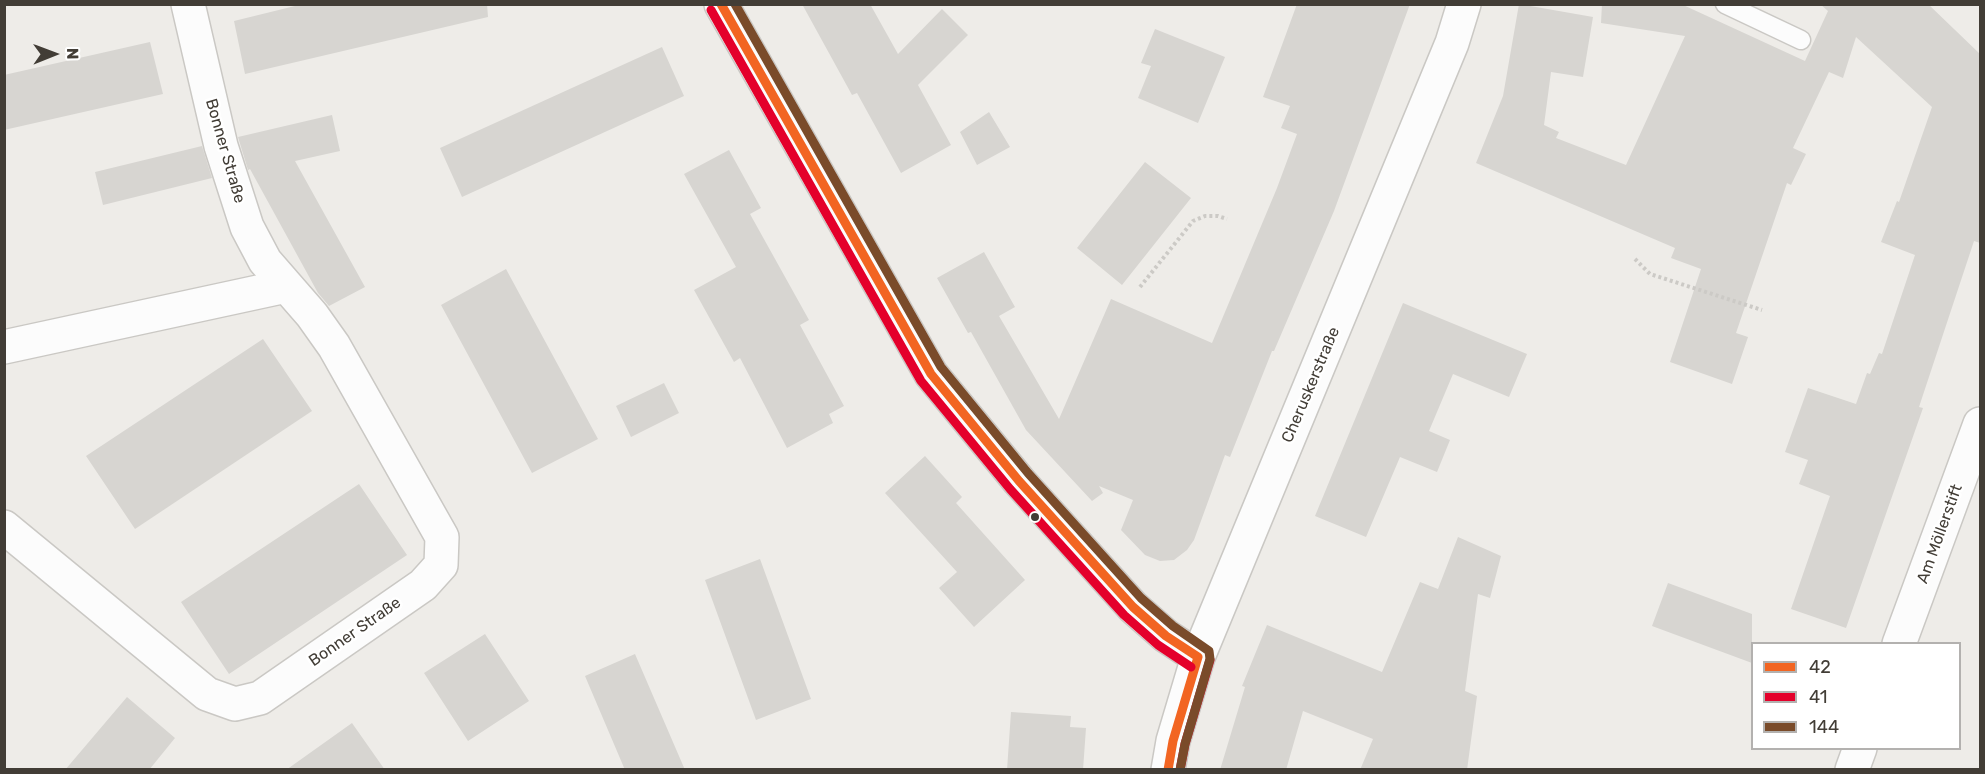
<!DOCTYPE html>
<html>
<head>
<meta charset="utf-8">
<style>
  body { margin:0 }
  #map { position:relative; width:1985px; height:774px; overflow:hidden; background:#eeece8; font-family:Rubik,sans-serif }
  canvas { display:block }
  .frame { position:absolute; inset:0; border:6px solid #423d36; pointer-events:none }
  .legend { position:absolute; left:1751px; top:642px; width:210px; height:108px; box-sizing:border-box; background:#fff; border:2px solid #b3b1af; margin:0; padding:8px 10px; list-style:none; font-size:18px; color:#423d36 }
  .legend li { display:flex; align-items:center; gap:12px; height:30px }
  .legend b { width:30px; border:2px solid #b3b1af }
  .north { position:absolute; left:24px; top:24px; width:60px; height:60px; -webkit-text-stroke:4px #fff; paint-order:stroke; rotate:89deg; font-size:16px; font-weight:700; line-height:24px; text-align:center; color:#423d36 }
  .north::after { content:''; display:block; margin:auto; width:21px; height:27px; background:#423d36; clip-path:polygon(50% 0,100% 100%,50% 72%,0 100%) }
</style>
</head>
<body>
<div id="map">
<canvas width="1985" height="774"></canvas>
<div class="frame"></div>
<ul class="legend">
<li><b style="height:8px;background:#f26522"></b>42</li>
<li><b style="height:8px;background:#e4002b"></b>41</li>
<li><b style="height:8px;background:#7a4b2a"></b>144</li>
</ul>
<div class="north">N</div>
</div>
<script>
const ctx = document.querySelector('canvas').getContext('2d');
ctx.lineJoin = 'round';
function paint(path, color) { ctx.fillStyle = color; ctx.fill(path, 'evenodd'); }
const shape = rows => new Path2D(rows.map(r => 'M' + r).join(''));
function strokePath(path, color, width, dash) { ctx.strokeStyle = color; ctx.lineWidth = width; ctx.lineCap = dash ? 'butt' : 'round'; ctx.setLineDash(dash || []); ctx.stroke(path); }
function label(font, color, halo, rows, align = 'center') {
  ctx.font = font + ' Rubik,sans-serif'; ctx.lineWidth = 5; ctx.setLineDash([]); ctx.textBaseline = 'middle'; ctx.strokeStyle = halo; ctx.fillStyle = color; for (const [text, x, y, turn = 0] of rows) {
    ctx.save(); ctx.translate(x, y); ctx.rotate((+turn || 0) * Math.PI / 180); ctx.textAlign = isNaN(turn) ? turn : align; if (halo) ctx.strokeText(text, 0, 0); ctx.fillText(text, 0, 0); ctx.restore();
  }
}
paint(shape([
  [303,4,487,4,488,17,245,74,234,21],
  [802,4,870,4,898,54,942,9,968,35,918,85,951,145,901,173,857,93,852,95],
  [1297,4,1410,4,1334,211,1274,351,1272,351,1230,457,1225,455,1194,540,1187,550,1174,560,1160,561,1145,555,1121,530,1133,500,1099,486,1103,493,1092,501,1026,430,971,332,968,333,937,278,984,252,1015,307,999,316,1059,419,1111,299,1212,343,1277,188,1297,134,1281,128,1290,106,1263,97],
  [1519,4,1593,17,1583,77,1551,72,1544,125,1559,132,1556,138,1626,165,1685,36,1601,23,1602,4,1681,4,1805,61,1828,11,1820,4,1928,4,1980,54,1980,243,1974,241,1919,407,1923,408,1846,628,1791,609,1830,496,1799,484,1808,460,1785,452,1808,388,1856,404,1867,373,1870,374,1879,353,1882,354,1915,255,1881,242,1897,201,1899,202,1932,107,1856,37,1843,78,1829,72,1793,148,1806,154,1791,185,1787,183,1736,333,1748,337,1732,384,1670,362,1701,269,1671,258,1675,248,1476,163,1503,96],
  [1155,29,1225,57,1198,123,1138,98,1151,66,1141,63],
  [150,42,163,94,4,130,4,75],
  [662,47,684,96,462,197,440,148],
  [989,112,1010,147,977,165,960,132],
  [332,115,340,151,295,161,365,287,329,306,318,293,250,169,248,170,238,137],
  [202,146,212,178,103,205,95,172],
  [729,150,761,208,750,214,809,320,800,325,844,406,829,414,833,423,787,448,740,358,734,362,694,290,736,267,684,174],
  [1145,162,1191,198,1122,285,1077,248],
  [506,269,598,439,532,473,441,305],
  [1403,303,1527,354,1509,397,1453,374,1429,431,1450,440,1437,472,1400,457,1366,537,1315,516],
  [263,339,312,411,135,529,86,456],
  [664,383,679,413,631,437,616,406],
  [925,456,962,497,956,503,1025,580,974,627,939,588,957,572,885,493],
  [359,484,407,555,229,674,181,602],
  [1458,537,1501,556,1490,598,1478,594,1465,691,1477,696,1467,770,1360,770,1373,739,1303,711,1286,770,1220,770,1245,687,1242,686,1267,625,1382,672,1420,582,1438,589],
  [760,559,811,699,756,720,705,580],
  [1668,583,1752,614,1752,663,1652,626],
  [485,634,529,701,468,741,424,673],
  [635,654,685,770,625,770,585,676],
  [127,697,175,738,149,770,65,770],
  [1011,712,1071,716,1070,727,1086,728,1083,770,1007,770],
  [352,723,385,770,286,770]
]), '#d7d5d1');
const lane = shape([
  [1725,4,1801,40]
]);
const street = shape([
  [721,4,931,374,1019,481,1133,607,1166,636,1198,657],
  [4,347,286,286],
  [4,527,207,694,235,704,260,698,423,585,441,565,442,537,334,346,312,315,265,261,247,227,221,146,188,4],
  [1899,644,1980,424],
  [1168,770,1173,741,1198,657,1452,43,1464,4],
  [1852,770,1860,748]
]);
strokePath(lane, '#cac8c4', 21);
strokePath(street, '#cac8c4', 36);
strokePath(shape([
  [1635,259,1650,274,1762,310],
  [1140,287,1193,221,1205,216,1218,216,1227,219]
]), '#cccac6', 4, [3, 3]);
strokePath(lane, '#fcfcfc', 18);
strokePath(street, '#fcfcfc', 33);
strokePath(shape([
  [721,4,931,374,1019,481,1133,607,1166,636,1198,657],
  [1168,770,1173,741,1198,657]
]), '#f26522', 9);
strokePath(shape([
  [711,10,921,381,1010,489,1124,615,1158,645,1191,667],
  [1180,770,1185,744,1210,660]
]), '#e4002b', 9);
strokePath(shape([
  [735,4,941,367,1028,473,1141,598,1173,626,1209,651,1210,659,1185,744,1180,770]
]), '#7a4b2a', 9);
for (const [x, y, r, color] of [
  [1035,517,5,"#423d36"]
]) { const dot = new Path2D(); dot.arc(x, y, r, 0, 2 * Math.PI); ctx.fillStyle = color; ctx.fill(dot); strokePath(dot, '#fff', 2); }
label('16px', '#423d36', '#fff', [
  ["Bonner Straße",225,151,74],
  ["Cheruskerstraße",1311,385,-67],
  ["Am Möllerstift",1940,534,-70],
  ["Bonner Straße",355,632,-35]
]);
</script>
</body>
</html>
